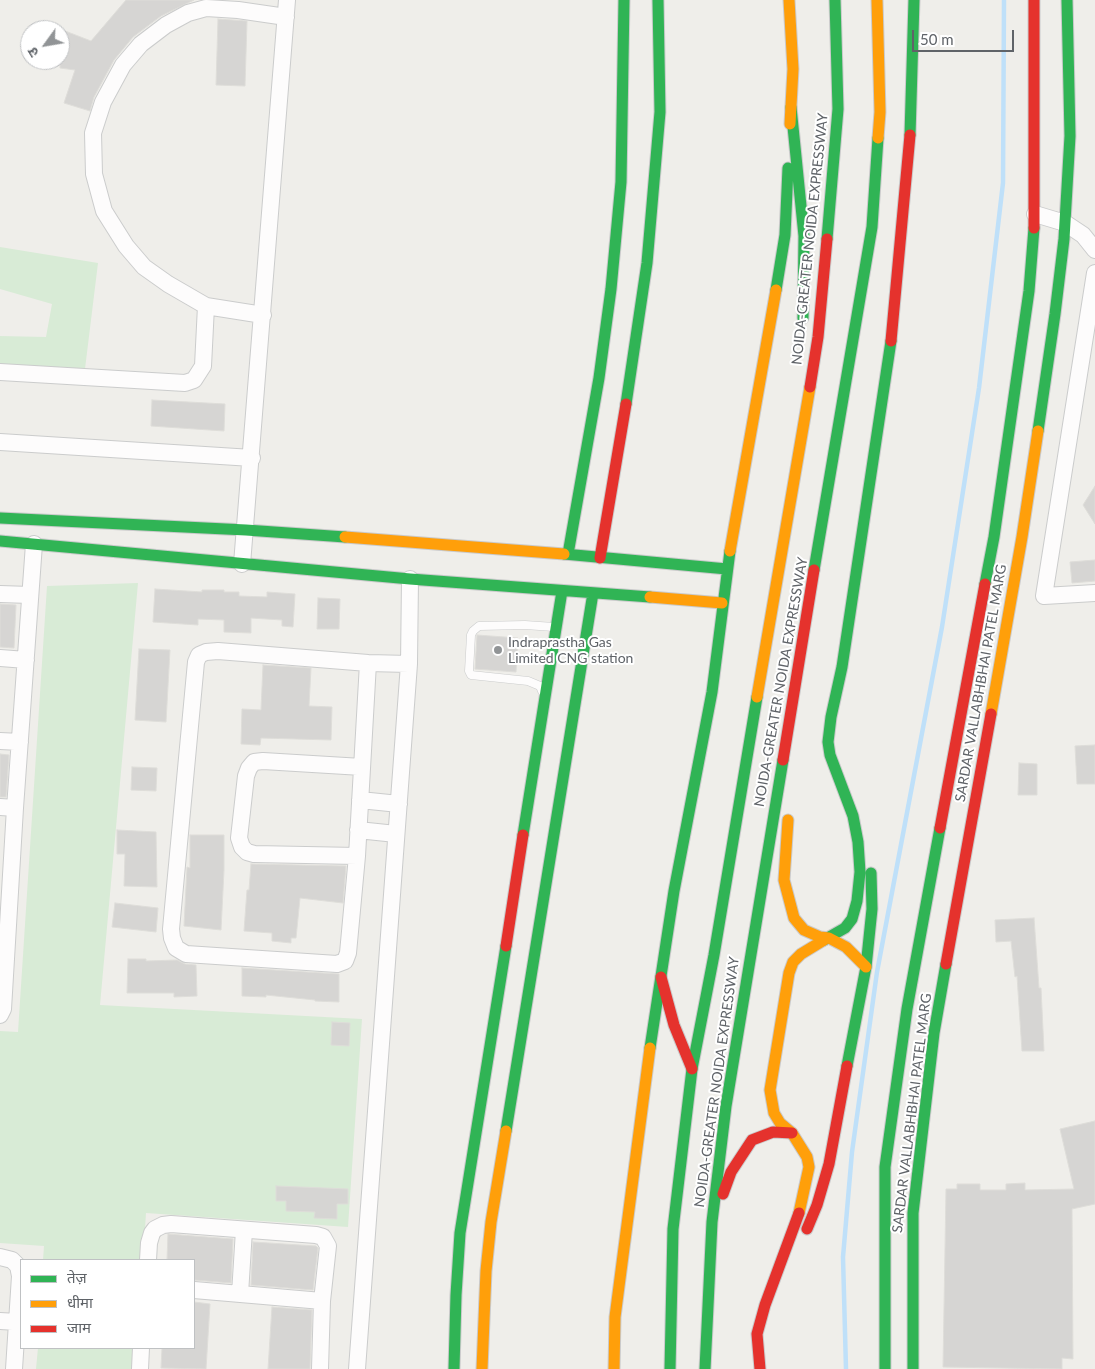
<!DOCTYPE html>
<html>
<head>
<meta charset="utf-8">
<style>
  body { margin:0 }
  #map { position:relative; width:1095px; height:1369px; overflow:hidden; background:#efeeea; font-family:Lato,"Noto Sans Devanagari",sans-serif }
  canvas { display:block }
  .legend { position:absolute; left:20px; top:1259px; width:175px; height:90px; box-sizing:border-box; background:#fff; border:1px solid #bfc1c3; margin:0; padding:6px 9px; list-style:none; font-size:15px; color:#5f6368 }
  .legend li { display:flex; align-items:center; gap:10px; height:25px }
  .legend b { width:25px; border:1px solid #bfc1c3 }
  .north { position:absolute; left:20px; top:20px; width:50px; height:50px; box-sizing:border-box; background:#fff; border:1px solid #bfc1c3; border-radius:50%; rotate:238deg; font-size:14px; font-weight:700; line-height:20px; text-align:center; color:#5f6368 }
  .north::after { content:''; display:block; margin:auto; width:18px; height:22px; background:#919496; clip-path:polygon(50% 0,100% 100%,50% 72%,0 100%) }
  .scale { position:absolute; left:912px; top:30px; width:102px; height:22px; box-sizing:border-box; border:2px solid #5f6368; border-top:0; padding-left:6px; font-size:15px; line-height:18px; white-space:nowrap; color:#5f6368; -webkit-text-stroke:4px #fff; paint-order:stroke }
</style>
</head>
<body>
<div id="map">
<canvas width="1095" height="1369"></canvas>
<ul class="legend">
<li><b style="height:6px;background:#30b455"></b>तेज़</li>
<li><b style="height:6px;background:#ff9f0a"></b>धीमा</li>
<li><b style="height:6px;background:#e5322d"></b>जाम</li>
</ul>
<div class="north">उ</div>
<div class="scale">50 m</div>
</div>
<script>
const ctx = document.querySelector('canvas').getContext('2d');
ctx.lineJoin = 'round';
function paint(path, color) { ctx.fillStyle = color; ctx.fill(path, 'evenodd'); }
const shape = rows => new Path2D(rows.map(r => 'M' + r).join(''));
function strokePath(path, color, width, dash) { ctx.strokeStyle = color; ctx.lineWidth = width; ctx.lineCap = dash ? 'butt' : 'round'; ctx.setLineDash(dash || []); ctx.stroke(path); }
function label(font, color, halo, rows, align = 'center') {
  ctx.font = font + ' Lato,sans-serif'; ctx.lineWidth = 4; ctx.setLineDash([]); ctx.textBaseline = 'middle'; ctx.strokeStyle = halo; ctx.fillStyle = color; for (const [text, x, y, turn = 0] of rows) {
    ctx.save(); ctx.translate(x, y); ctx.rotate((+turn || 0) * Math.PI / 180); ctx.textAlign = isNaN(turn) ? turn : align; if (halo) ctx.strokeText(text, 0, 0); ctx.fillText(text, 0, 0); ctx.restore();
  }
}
paint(shape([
  [0,247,98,263,84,377,0,372,0,336,46,337,52,304,0,289],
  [138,583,100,1005,362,1019,348,1227,146,1213,143,1260,43,1260,44,1246,0,1243,0,1031,18,1032,47,586],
  [38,1348,137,1348,136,1369,36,1369]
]), '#d8ebd6');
strokePath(shape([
  [846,1369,843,1257,852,1152,877,972,942,627,979,388,1003,183,1004,0]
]), '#bfe0f9', 4.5);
const building = shape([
  [126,0,194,0,161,16,133,37,114,60,94,97,90,111,64,103,75,70,60,68,60,29,91,41,126,0],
  [218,19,247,21,245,86,216,85,218,19],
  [152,400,225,404,224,431,151,426,152,400],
  [1095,486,1095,524,1083,505,1095,486],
  [1095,560,1095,581,1072,583,1070,562,1095,560],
  [155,589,202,592,202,590,224,590,224,592,239,592,239,596,267,597,267,592,295,594,293,627,282,626,282,620,251,618,251,633,224,632,224,620,198,619,198,625,153,622,155,589],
  [318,598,340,599,339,629,317,629,318,598],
  [0,604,16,605,14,648,0,647,0,604],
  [477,635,518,638,516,672,475,669,477,635],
  [139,649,170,650,166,722,135,720,139,649],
  [263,665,311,668,309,706,332,707,331,740,261,738,260,745,241,744,242,709,261,710,263,665],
  [1095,745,1095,784,1077,784,1075,746,1095,745],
  [0,754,9,755,6,797,0,797,0,754],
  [1019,763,1037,764,1037,795,1018,795,1019,763],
  [132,767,157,768,156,791,131,790,132,767],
  [117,830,156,832,157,887,124,886,125,854,117,854,117,830],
  [190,835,224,835,224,870,221,930,184,926,187,867,190,868,190,835],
  [251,864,346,866,343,903,300,898,296,938,291,938,291,943,272,941,272,933,244,931,247,890,249,890,251,864],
  [115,903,158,908,156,932,112,927,115,903],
  [1034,918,1039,988,1041,988,1044,1051,1022,1051,1017,976,1015,977,1011,941,996,942,995,920,1034,918],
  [128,959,146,959,146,961,177,960,185,964,196,965,197,996,174,997,174,993,127,993,128,959],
  [242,968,339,974,339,1002,315,1001,315,1000,266,995,266,997,242,996,242,968],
  [332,1022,350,1023,349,1046,331,1045,332,1022],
  [1095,1121,1095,1204,1072,1209,1073,1359,1062,1358,1062,1369,943,1367,946,1189,957,1189,957,1184,980,1184,980,1190,1006,1190,1006,1184,1025,1183,1025,1190,1074,1189,1060,1129,1095,1121],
  [276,1186,348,1189,348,1204,337,1204,337,1219,314,1218,315,1212,286,1211,286,1201,276,1201,276,1186],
  [168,1234,233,1239,231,1283,194,1280,194,1260,167,1260,168,1234],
  [253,1242,316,1246,318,1248,313,1290,251,1285,253,1242],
  [194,1302,210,1304,206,1369,161,1368,162,1348,194,1348,194,1302],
  [272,1307,312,1310,310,1369,268,1369,272,1307]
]);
paint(building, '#d6d5d3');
strokePath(building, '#deddd9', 1);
const lane = shape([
  [542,691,540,686,528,681,471,675,469,671,471,635,473,631,479,626,525,625,554,627]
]);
const street = shape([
  [1035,214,1065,223,1083,235,1095,250],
  [1095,273,1044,596,1095,593],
  [263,315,206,306,168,284,144,267,126,246,104,211,94,174,93,133,103,102,123,65,141,44,166,25,188,13,206,8,238,10,286,17],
  [0,372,185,383,194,380,203,366,206,306],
  [0,442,252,458],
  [242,564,287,0],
  [0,594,30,595],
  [0,658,26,660],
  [368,663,357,856,348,953,345,961,337,964,186,954,176,948,172,938,171,929,196,662,199,655,206,652,218,651,368,663,409,664],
  [0,741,20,742],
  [360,800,399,804],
  [0,807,15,808],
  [358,830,396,834],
  [357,856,254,854,247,852,242,847,239,838,246,776,249,768,254,762,263,761,362,767],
  [0,1015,3,1009,15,808,34,544],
  [0,1257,12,1260,18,1266,20,1276,14,1369],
  [148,1260,149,1243,152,1233,155,1229,163,1225,171,1224,316,1235,323,1237,328,1246,322,1301,320,1369],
  [194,1290,322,1301],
  [240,1294,244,1230],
  [0,1321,17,1322],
  [140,1369,141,1348],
  [357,1369,409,664,410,579]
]);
const fast = shape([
  [791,107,804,236,803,318],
  [910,135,914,0],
  [827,239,838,109,835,0],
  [776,290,785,235,788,168],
  [626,404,647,263,660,112,658,0],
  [1038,431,1055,314,1064,239,1070,136,1067,0],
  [0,518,246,530,345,537],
  [0,541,410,579,650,597],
  [564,554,727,569],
  [568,554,599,378,611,289,621,182,624,0],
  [814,570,872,227,878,138],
  [985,584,994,537,1029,291,1034,228],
  [523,835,562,591],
  [824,940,845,928,852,919,857,901,860,872,858,842,853,816,830,755,828,742,831,717,842,667,891,341],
  [650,1048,674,891,712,692,730,551],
  [847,1066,866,967,872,909,871,873],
  [506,1131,593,593],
  [454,1369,456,1295,460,1233,506,946],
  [670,1369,673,1229,692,1069,714,955,757,697],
  [705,1369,712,1222,726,1106,783,760],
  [885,1369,885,1167,907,1009,940,828],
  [913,1369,913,1213,934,1033,946,964]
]);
const slow = shape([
  [789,0,793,69,790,124],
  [877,0,880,112,878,138],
  [345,537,564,554],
  [730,551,776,290],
  [650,597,722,603],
  [757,697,810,387],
  [991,714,1022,537,1038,431],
  [788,820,784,880,794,918,804,930,820,937,829,938],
  [829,938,846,947,866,967],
  [799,1213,809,1167,807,1157,792,1133,780,1123,774,1113,770,1090,789,973,793,962,801,954,824,940],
  [482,1369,486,1271,491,1222,506,1131],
  [614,1369,615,1317,650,1048]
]);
const jam = shape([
  [1034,228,1034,0],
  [891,341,910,135],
  [810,387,818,337,827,239],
  [600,558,626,404],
  [783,760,814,570],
  [940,828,985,584],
  [506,946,523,835],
  [946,964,991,714],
  [661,977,674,1025,692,1069],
  [723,1194,731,1172,752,1140,773,1132,792,1133],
  [807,1229,817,1205,829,1164,847,1066],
  [760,1369,757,1334,765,1305,799,1213]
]);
strokePath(lane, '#cbcccc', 9);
strokePath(street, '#cbcccc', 18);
strokePath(fast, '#cacacb', 13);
strokePath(slow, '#cacacb', 13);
strokePath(jam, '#cacacb', 13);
strokePath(lane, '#fdfcfc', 8);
strokePath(street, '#fdfcfc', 16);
strokePath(fast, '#30b455', 11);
strokePath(slow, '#ff9f0a', 11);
strokePath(jam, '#e5322d', 11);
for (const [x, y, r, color] of [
  [498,650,5,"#919496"]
]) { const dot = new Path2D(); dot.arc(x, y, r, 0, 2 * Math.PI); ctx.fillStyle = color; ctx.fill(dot); strokePath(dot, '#fff', 2); }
label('14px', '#5f6368', '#fff', [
  ["NOIDA-GREATER NOIDA EXPRESSWAY",810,239,-84],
  ["NOIDA-GREATER NOIDA EXPRESSWAY",781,682,-80],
  ["SARDAR VALLABHBHAI PATEL MARG",981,683,-80],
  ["NOIDA-GREATER NOIDA EXPRESSWAY",717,1082,-82],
  ["SARDAR VALLABHBHAI PATEL MARG",912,1113,-83]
]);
label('14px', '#5f6368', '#fff', [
  ["Indraprastha Gas",508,642],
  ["Limited CNG station",508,658]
], 'left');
</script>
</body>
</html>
